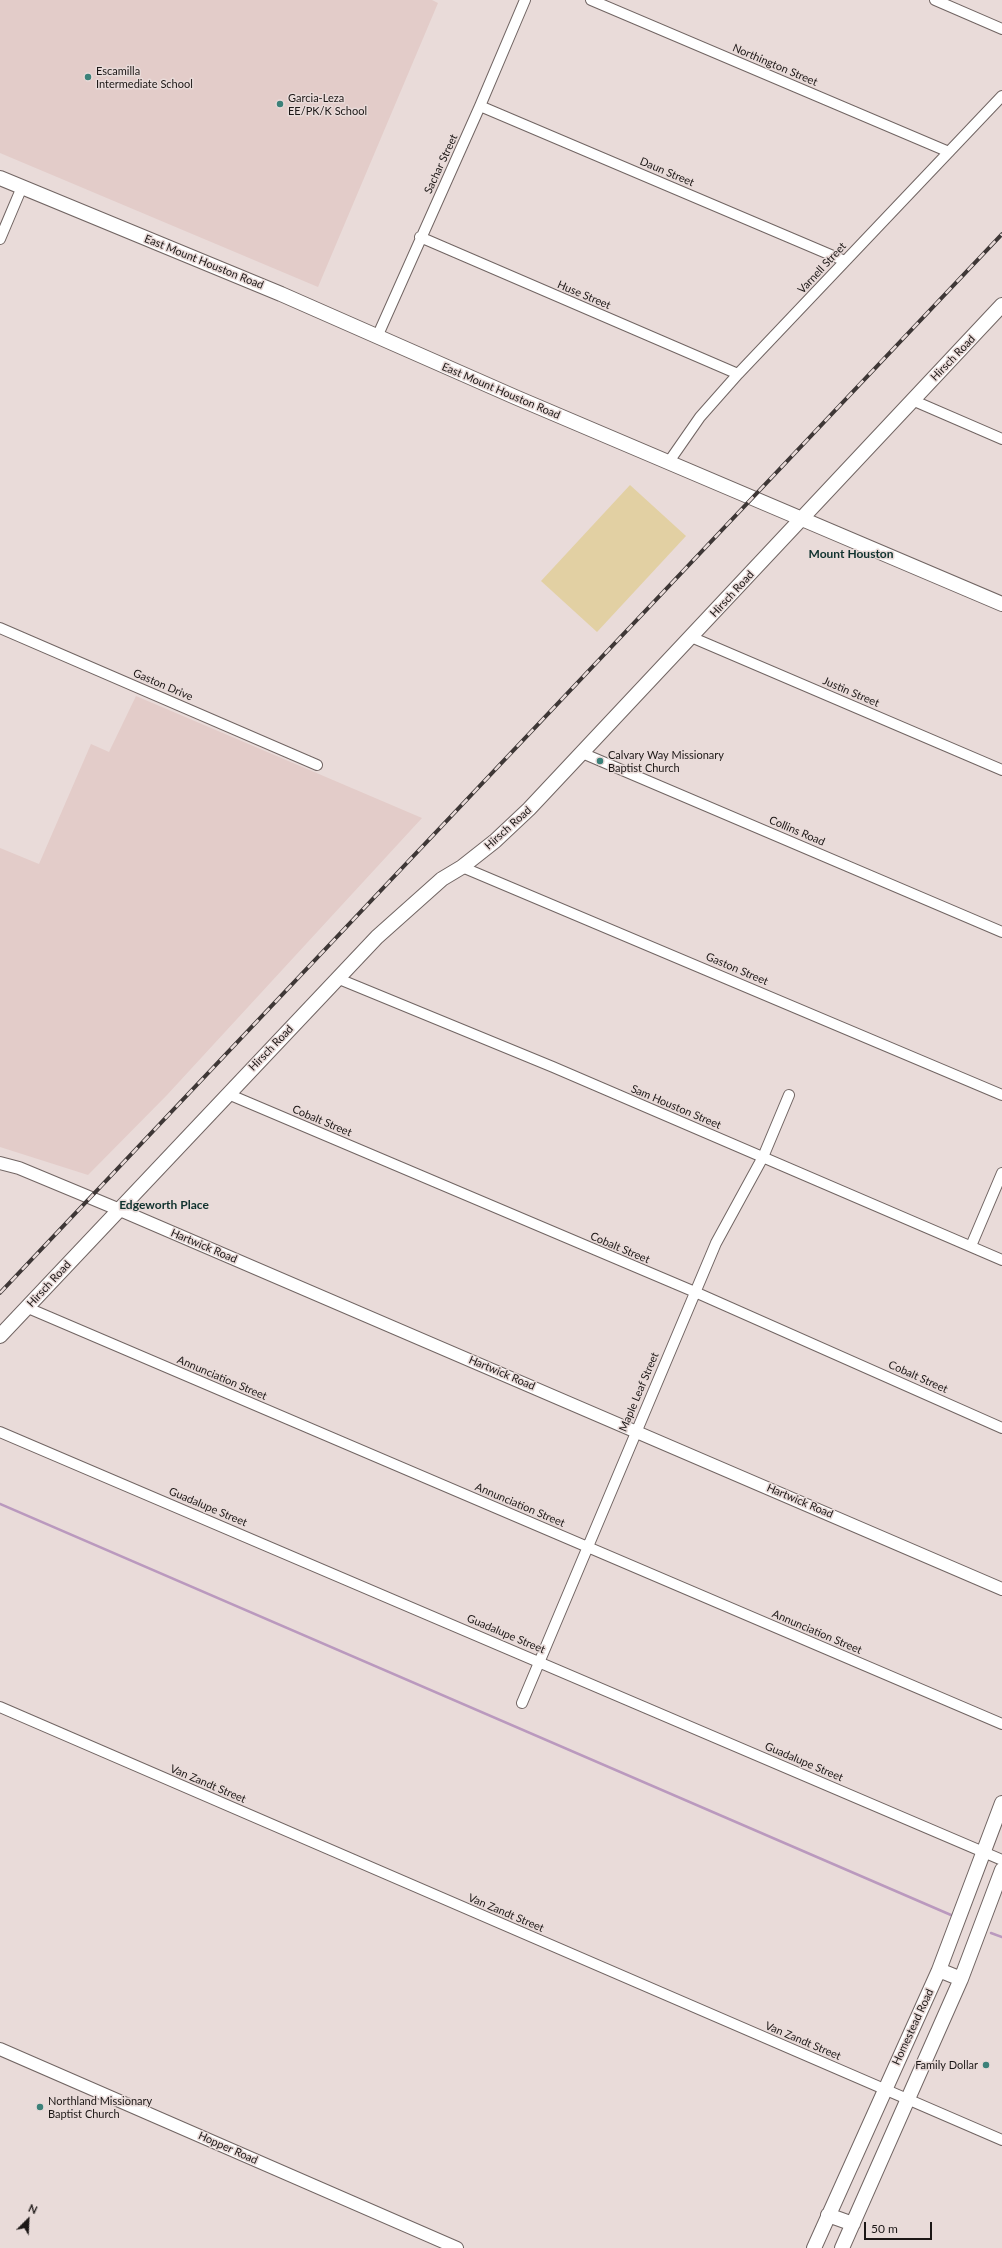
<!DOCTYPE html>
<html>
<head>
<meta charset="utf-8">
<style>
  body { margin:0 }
  #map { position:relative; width:1002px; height:2248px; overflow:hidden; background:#e9dbd9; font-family:Lato,sans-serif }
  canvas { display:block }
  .north { position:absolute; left:8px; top:2200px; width:40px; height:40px; -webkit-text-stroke:3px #e9dbd9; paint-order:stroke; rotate:24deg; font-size:11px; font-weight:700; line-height:16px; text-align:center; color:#1c1716 }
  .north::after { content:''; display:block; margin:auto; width:14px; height:18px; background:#1c1716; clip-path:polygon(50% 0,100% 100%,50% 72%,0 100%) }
  .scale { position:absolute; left:864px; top:2222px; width:68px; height:18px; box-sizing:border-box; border:2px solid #1c1716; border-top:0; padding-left:5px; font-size:12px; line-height:14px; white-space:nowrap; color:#1c1716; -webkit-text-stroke:3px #e9dbd9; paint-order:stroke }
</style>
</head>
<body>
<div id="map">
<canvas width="1002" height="2248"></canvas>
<div class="north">N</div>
<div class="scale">50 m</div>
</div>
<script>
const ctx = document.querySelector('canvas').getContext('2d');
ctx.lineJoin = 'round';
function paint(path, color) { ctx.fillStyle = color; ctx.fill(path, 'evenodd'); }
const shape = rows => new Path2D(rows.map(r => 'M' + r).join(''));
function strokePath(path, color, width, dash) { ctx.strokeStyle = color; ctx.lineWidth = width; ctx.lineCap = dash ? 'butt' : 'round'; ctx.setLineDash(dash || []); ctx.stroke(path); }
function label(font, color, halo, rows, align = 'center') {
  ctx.font = font + ' Lato,sans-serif'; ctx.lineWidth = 3; ctx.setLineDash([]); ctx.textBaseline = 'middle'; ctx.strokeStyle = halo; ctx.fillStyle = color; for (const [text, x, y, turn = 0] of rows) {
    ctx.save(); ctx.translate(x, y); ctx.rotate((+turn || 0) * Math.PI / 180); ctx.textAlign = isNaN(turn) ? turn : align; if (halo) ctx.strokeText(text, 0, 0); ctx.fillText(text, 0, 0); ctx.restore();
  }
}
paint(shape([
  [0,0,432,0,438,3,318,287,0,153],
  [136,696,422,818,167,1095,88,1175,0,1147,0,848,39,864,91,744,109,752]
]), '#e3ccc9');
paint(shape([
  [630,485,686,536,597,632,541,581]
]), '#e2d0a3');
strokePath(shape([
  [0,1504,951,1915],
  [991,1933,1002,1937]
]), '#ba99be', 2.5);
const minor = shape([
  [591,0,949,152],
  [935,0,1002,29],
  [480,106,845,261],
  [420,237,738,374],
  [0,239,22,187],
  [377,337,480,106,525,0],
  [912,400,1002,439],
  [668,463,700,417,738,374,1002,96],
  [0,628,317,765],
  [691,637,1002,770],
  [582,753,1002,932],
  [462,867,1002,1095],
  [339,979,553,1067,1002,1260],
  [228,1094,695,1292,1002,1428],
  [971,1246,1002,1173],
  [28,1308,1002,1724],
  [0,1432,1002,1860],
  [522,1703,716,1243,763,1157,789,1095],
  [0,1707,1002,2140]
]);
const tertiary = shape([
  [0,1163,19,1168,120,1210,1002,1589],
  [0,2049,457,2248]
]);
const secondary = shape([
  [0,178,281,294,515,397,1002,604],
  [0,1336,377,937,442,879,462,867,495,841,529,809,1002,305],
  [939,1970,961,1979],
  [828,2215,853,2224],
  [814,2248,939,1970,1002,1803],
  [842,2248,961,1979,1002,1870]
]);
strokePath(minor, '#716563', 12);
strokePath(tertiary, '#716563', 14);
strokePath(secondary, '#716563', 16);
strokePath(minor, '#fff', 10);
strokePath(tertiary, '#fff', 12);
strokePath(secondary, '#fff', 14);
const rail = shape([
  [0,1293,1002,234]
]);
strokePath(rail, '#3e3736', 4);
strokePath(rail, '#e9dbd9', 2.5, [8]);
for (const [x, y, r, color] of [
  [88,77,4,"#3c8179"],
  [280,104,4,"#3c8179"],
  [600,761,4,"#3c8179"],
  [986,2065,4,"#3c8179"],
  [40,2107,4,"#3c8179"]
]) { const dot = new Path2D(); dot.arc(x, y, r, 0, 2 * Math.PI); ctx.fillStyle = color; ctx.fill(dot); strokePath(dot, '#e9dbd9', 1.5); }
label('11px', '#1c1716', '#e9dbd9', [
  ["Northington Street",775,65,23],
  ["Sachar Street",441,164,-65],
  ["Daun Street",667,172,23],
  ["East Mount Houston Road",204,262,22],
  ["Varnell Street",822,268,-47],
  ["Huse Street",584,295,23],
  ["Hirsch Road",953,358,-46],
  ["East Mount Houston Road",501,391,23],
  ["Hirsch Road",732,594,-47],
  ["Gaston Drive",163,685,23],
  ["Justin Street",851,692,23],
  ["Hirsch Road",508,828,-42],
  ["Collins Road",797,831,23],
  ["Gaston Street",737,969,23],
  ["Hirsch Road",271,1048,-46],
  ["Sam Houston Street",676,1107,23],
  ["Cobalt Street",322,1121,23],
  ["Hartwick Road",204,1246,23],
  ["Cobalt Street",620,1248,23],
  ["Hirsch Road",49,1284,-47],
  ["Hartwick Road",502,1373,23],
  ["Cobalt Street",918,1377,24],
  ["Annunciation Street",222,1378,23],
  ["Maple Leaf Street",639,1392,-67],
  ["Hartwick Road",800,1501,23],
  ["Annunciation Street",520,1505,23],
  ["Guadalupe Street",208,1507,23],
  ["Annunciation Street",817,1632,23],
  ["Guadalupe Street",506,1634,23],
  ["Guadalupe Street",804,1762,23],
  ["Van Zandt Street",208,1784,23],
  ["Van Zandt Street",506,1913,23],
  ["Homestead Road",913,2027,-65],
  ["Van Zandt Street",803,2041,23],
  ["Hopper Road",228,2148,24]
]);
label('11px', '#1c1716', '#e9dbd9', [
  ["Escamilla",96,71],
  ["Intermediate School",96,84],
  ["Garcia-Leza",288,98],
  ["EE/PK/K School",288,111],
  ["Calvary Way Missionary",608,755],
  ["Baptist Church",608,768],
  ["Family Dollar",978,2065,"right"],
  ["Northland Missionary",48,2101],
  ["Baptist Church",48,2114]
], 'left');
label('bold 12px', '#0f312d', '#e9dbd9', [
  ["Mount Houston",851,554],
  ["Edgeworth Place",164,1205]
]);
</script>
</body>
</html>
